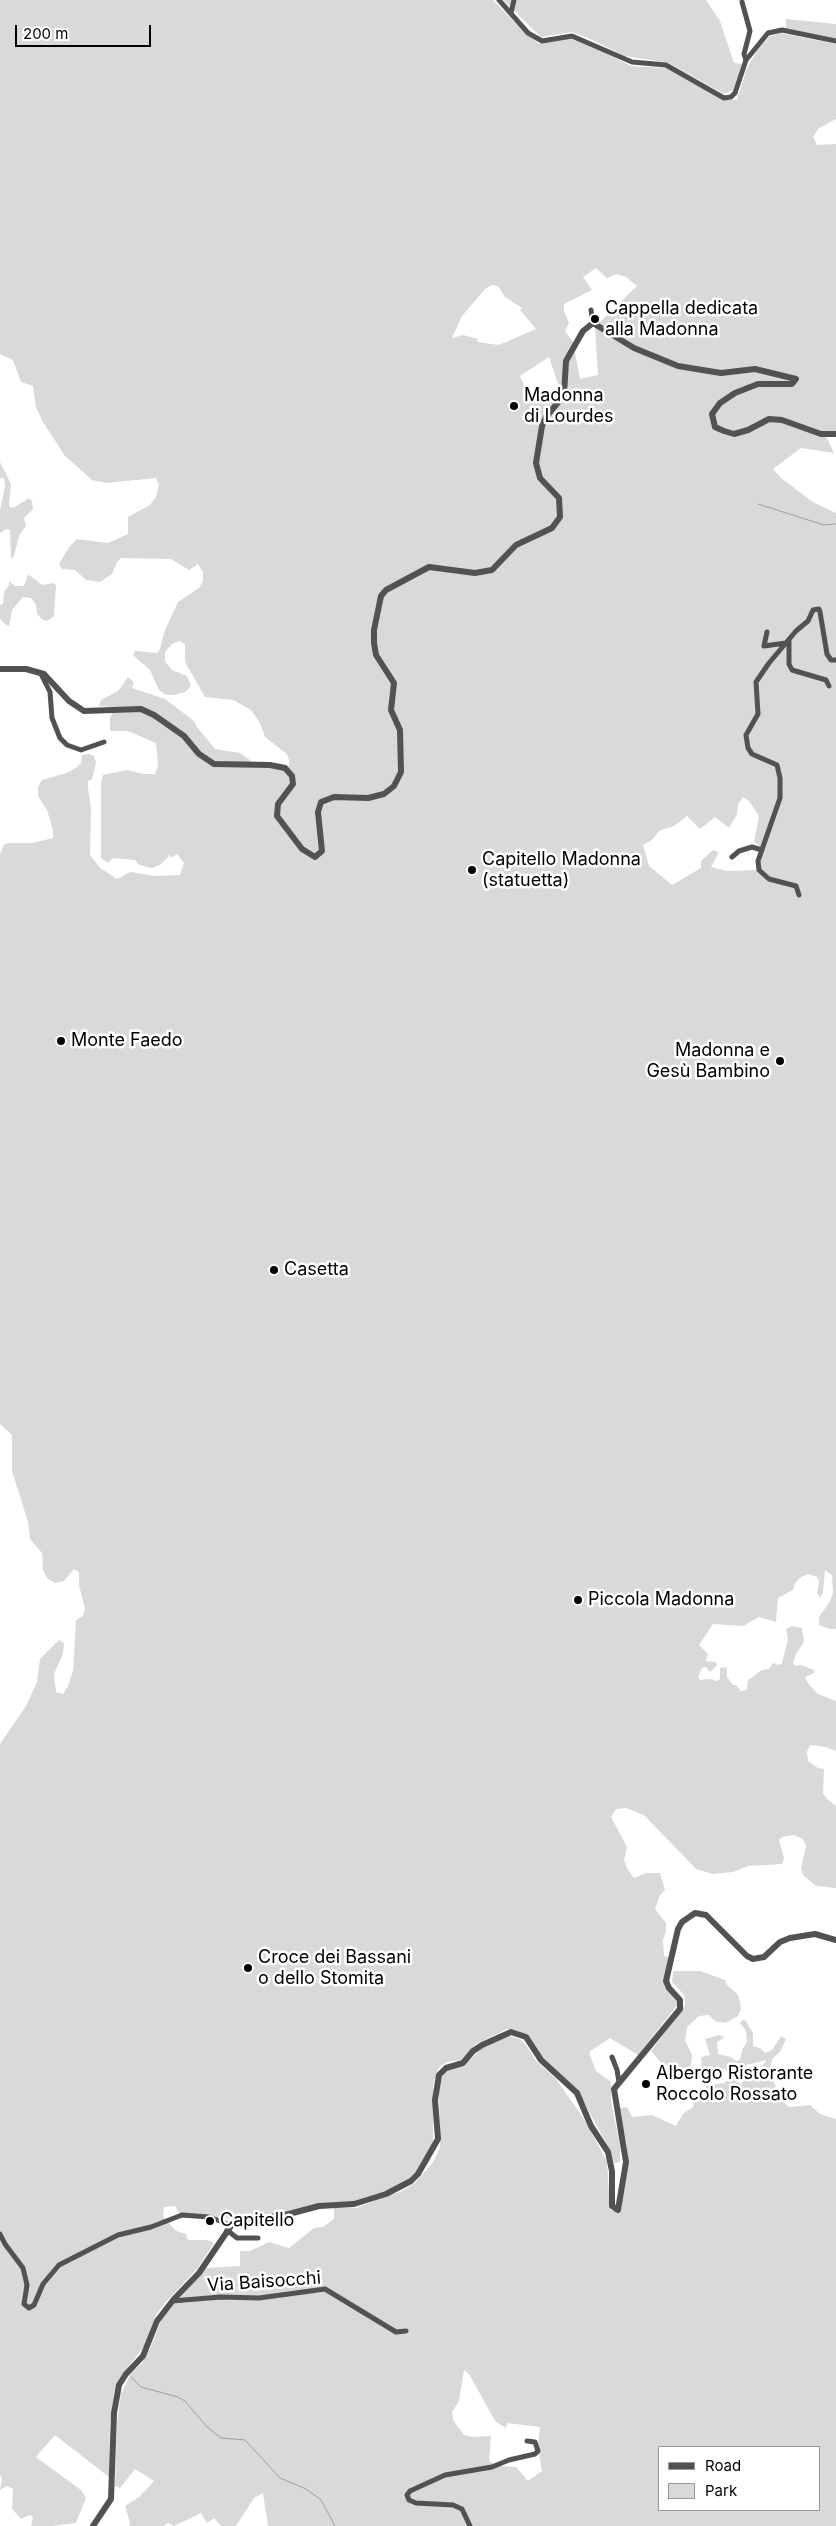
<!DOCTYPE html>
<html>
<head>
<meta charset="utf-8">
<style>
  body { margin:0 }
  #map { position:relative; width:836px; height:2526px; overflow:hidden; background:#fff; font-family:Inter,sans-serif }
  canvas { display:block }
  .legend { position:absolute; left:658px; top:2446px; width:162px; height:65px; box-sizing:border-box; background:#fff; border:1px solid #999; margin:0; padding:6px 9px; list-style:none; font-size:15px; color:#000 }
  .legend li { display:flex; align-items:center; gap:10px; height:25px }
  .legend b { width:25px; border:1px solid #999 }
  .scale { position:absolute; left:15px; top:25px; width:136px; height:22px; box-sizing:border-box; border:2px solid #000; border-top:0; padding-left:6px; font-size:15px; line-height:18px; white-space:nowrap; color:#000; -webkit-text-stroke:4px #fff; paint-order:stroke }
</style>
</head>
<body>
<div id="map">
<canvas width="836" height="2526"></canvas>
<ul class="legend">
<li><b style="height:6px;background:#525252"></b>Road</li>
<li><b style="height:14px;background:#d9d9d9"></b>Park</li>
</ul>
<div class="scale">200 m</div>
</div>
<script>
const ctx = document.querySelector('canvas').getContext('2d');
ctx.lineJoin = 'round';
function paint(path, color) { ctx.fillStyle = color; ctx.fill(path, 'evenodd'); }
const shape = rows => new Path2D(rows.map(r => 'M' + r).join(''));
function strokePath(path, color, width, dash) { ctx.strokeStyle = color; ctx.lineWidth = width; ctx.lineCap = dash ? 'butt' : 'round'; ctx.setLineDash(dash || []); ctx.stroke(path); }
function label(font, color, halo, rows, align = 'center') {
  ctx.font = font + ' Inter,sans-serif'; ctx.lineWidth = 5; ctx.setLineDash([]); ctx.textBaseline = 'middle'; ctx.strokeStyle = halo; ctx.fillStyle = color; for (const [text, x, y, turn = 0] of rows) {
    ctx.save(); ctx.translate(x, y); ctx.rotate((+turn || 0) * Math.PI / 180); ctx.textAlign = isNaN(turn) ? turn : align; if (halo) ctx.strokeText(text, 0, 0); ctx.fillText(text, 0, 0); ctx.restore();
  }
}
paint(shape([
  [0,0,493,0,525,33,539,44,569,37,578,39,631,66,667,68,725,100,737,100,747,68,757,51,769,37,780,33,836,44,836,119,819,128,813,137,817,145,836,144,836,433,826,436,834,453,801,448,773,469,781,478,813,502,836,513,836,1629,830,1629,819,1625,819,1617,829,1603,833,1593,832,1575,825,1570,823,1592,820,1598,817,1593,819,1582,817,1577,808,1574,801,1577,795,1583,793,1590,778,1598,776,1622,759,1617,743,1626,713,1624,699,1645,708,1654,706,1661,716,1662,717,1665,710,1672,706,1667,702,1668,698,1677,700,1680,710,1679,717,1681,720,1679,720,1668,727,1667,727,1677,733,1685,736,1685,741,1691,747,1690,748,1680,762,1670,769,1669,773,1663,779,1665,782,1663,788,1639,786,1629,792,1626,802,1628,804,1642,796,1654,793,1663,795,1666,801,1665,814,1670,814,1673,805,1677,808,1683,818,1694,836,1701,836,1751,826,1747,810,1745,807,1752,808,1761,818,1768,824,1769,823,1793,827,1799,836,1806,836,1888,816,1886,803,1875,801,1868,806,1846,803,1839,794,1835,782,1837,779,1840,784,1858,782,1864,748,1866,733,1872,713,1874,696,1869,644,1815,626,1808,616,1809,611,1817,627,1847,624,1860,628,1870,634,1878,646,1873,660,1873,665,1890,660,1895,655,1909,666,1923,666,1931,663,1940,664,1956,669,1957,665,1979,678,1999,678,2004,638,2055,610,2038,589,2052,596,2071,611,2082,611,2100,620,2146,620,2162,614,2163,610,2150,581,2097,518,2031,507,2029,476,2044,461,2060,447,2062,439,2067,433,2085,433,2146,418,2172,398,2187,354,2201,281,2214,230,2219,200,2214,179,2213,175,2206,164,2207,163,2217,176,2231,186,2234,188,2240,207,2240,214,2243,197,2269,164,2304,156,2315,144,2346,119,2379,114,2392,110,2423,109,2477,55,2435,36,2457,81,2490,86,2498,76,2523,53,2526,31,2526,33,2517,30,2515,21,2519,12,2509,13,2489,7,2486,0,2490,2,2478,0,2475,0,1744,26,1706,37,1682,40,1659,59,1640,64,1643,63,1654,54,1674,56,1692,63,1694,68,1686,73,1671,76,1620,83,1616,85,1609,79,1585,79,1572,74,1569,64,1581,55,1583,47,1578,43,1570,42,1553,30,1539,28,1522,12,1471,12,1435,0,1424,0,854,4,845,8,843,33,843,53,838,53,830,47,810,38,796,38,787,42,780,67,773,77,767,81,763,82,755,89,754,94,756,96,762,92,779,88,781,88,788,91,809,90,855,100,868,117,879,130,872,156,876,180,875,184,863,177,854,171,858,170,855,160,865,152,868,139,865,135,860,113,858,108,863,101,858,101,783,103,775,127,770,144,774,155,774,158,765,156,743,128,731,110,731,110,718,116,707,99,706,101,700,118,691,128,677,134,682,132,688,165,699,194,721,197,727,215,749,240,753,254,763,289,766,289,760,287,754,265,737,260,723,251,710,233,700,205,697,185,662,185,644,180,641,172,644,165,652,165,661,172,670,187,676,191,686,185,692,175,695,166,695,159,690,150,670,133,655,135,651,157,653,160,649,165,630,178,602,199,588,203,581,203,572,198,564,189,570,171,559,121,558,117,562,112,574,100,582,86,580,75,570,62,569,59,564,69,547,77,539,108,543,128,534,128,517,150,505,156,497,159,485,156,478,106,483,92,480,65,456,43,422,36,407,33,386,21,382,13,360,0,354],
  [596,268,607,278,617,274,626,277,637,286,595,327,598,375,580,379,573,342,565,331,569,323,564,311,564,304,592,290,583,277],
  [492,285,498,286,505,297,522,308,520,310,536,329,499,345,477,342,478,339,463,335,452,338,462,316,485,289],
  [549,357,559,387,555,396,533,401,528,395,520,376],
  [743,797,749,801,759,816,754,842,764,849,757,870,726,871,711,867,719,852,713,850,701,861,701,868,672,885,649,866,643,845,652,840,659,831,674,826,687,816,700,829,715,817,729,828,737,814,738,804],
  [503,0,706,0,720,21,734,63,742,64,733,90,724,94,669,63,625,56,588,38,572,32,541,37],
  [786,19,836,24,836,39,786,29],
  [0,462,11,484,9,505,11,508,15,507,29,498,32,501,33,509,24,518,26,526,19,536,14,556,11,559,10,530,6,529,0,533,0,511,5,486,4,478,0,478],
  [28,574,42,585,54,583,56,586,54,616,47,621,43,620,37,614,36,605,31,598,23,597,12,610,9,626,5,624,0,619,0,605,3,604,4,592,9,585,9,581,15,586,24,586],
  [673,1971,700,1971,725,1980,727,1985,738,1995,740,2002,741,2009,738,2016,731,2020,725,2023,715,2021,709,2015,699,2016,687,2027,685,2040,692,2055,691,2066,686,2068,663,2065,651,2051,685,2005,684,1995,672,1982],
  [742,2020,745,2020,753,2033,753,2046,760,2048,765,2053,772,2050,781,2036,786,2039,780,2052,772,2059,771,2066,763,2072,765,2074,772,2072,775,2085,782,2101,789,2107,810,2105,820,2114,836,2119,836,2526,268,2526,263,2493,254,2498,236,2526,221,2526,214,2518,207,2523,201,2513,174,2526,168,2523,164,2526,129,2526,130,2523,125,2506,139,2497,154,2481,135,2469,120,2488,115,2486,117,2423,121,2394,131,2373,142,2363,150,2349,162,2318,206,2268,240,2266,240,2251,250,2251,269,2242,289,2248,314,2228,323,2227,334,2219,334,2208,356,2208,402,2191,415,2183,433,2162,440,2147,439,2085,444,2071,465,2066,480,2049,508,2036,520,2039,526,2045,536,2061,556,2079,582,2116,607,2161,610,2210,620,2212,622,2207,620,2197,627,2167,627,2145,619,2108,627,2107,632,2117,652,2115,676,2126,683,2114,693,2107,694,2100,705,2091,707,2085,724,2083,732,2078,741,2084,745,2078,752,2077,767,2060,746,2065,739,2073,732,2075,728,2075,725,2069,708,2071,702,2068,701,2057,710,2055,705,2039,719,2035,725,2037,717,2042,718,2054,731,2057,736,2061,740,2060,742,2050,747,2042,746,2031,740,2023],
  [464,2370,469,2374,495,2421,506,2428,507,2423,540,2427,538,2446,542,2471,528,2481,516,2467,500,2466,489,2461,491,2436,473,2437,464,2435,453,2420,452,2412,459,2401],
  [660,2447,820,2447,820,2510,660,2510]
]), '#d9d9d9');
strokePath(shape([
  [758,504,824,525,836,524],
  [131,2377,141,2387,178,2397,185,2401,207,2427,221,2438,245,2440,280,2478,306,2489,321,2500,335,2526]
]), '#a0a0a0', 1);
strokePath(shape([
  [0,77,70,24,96,0]
]), '#d9d9d9', 9, [9, 4.5]);
strokePath(shape([
  [499,0,528,33,542,41,572,36,632,62,666,65,724,98,731,97,735,93,746,60,768,33,782,30,836,41],
  [742,2,750,31,744,54,746,60],
  [511,13,514,0],
  [591,310,593,323],
  [767,632,764,646,786,643],
  [789,641,789,664,792,670,826,680,829,686],
  [41,674,50,692,52,718,60,738,67,745,81,750,104,742],
  [732,857,739,851,752,847,762,850],
  [799,895,796,886,769,879,759,870,758,861,780,798,780,778,777,765,752,754,748,748,746,735,758,714,756,682,769,663,796,631,808,621,813,610,819,609,820,612,827,654,831,660,836,660],
  [612,2057,617,2070,619,2082],
  [227,2230,237,2238,258,2238],
  [0,2234,5,2244,23,2268,27,2285,24,2304,29,2308,34,2305,43,2284,59,2265,118,2235,151,2227,182,2215,209,2217,231,2225],
  [172,2301,221,2297,259,2298,325,2289,396,2332,406,2331],
  [470,2526,462,2509,453,2505,416,2503,409,2500,407,2495,410,2491,445,2475,492,2467,509,2460,535,2454,538,2451,535,2442,527,2441]
]), '#525252', 5);
strokePath(shape([
  [0,669,26,669,44,674,69,701,84,711,141,709,154,715,184,736,199,754,214,764,270,765,285,768,292,776,293,784,278,804,277,816,302,849,315,857,322,851,318,812,321,802,334,797,368,798,384,794,394,786,401,772,400,730,391,710,394,683,376,655,374,643,374,630,381,596,386,590,429,567,475,573,492,570,516,545,552,528,560,517,559,498,540,478,536,463,542,426,546,417,564,395,566,361,583,331,593,323,634,348,678,366,721,373,755,369,796,379,792,384,758,384,735,393,720,403,712,414,715,427,724,431,734,434,748,430,769,419,782,420,821,434,836,434],
  [93,2526,111,2499,114,2413,119,2385,126,2374,143,2356,157,2321,174,2299,199,2273,233,2223,289,2214,319,2206,354,2204,386,2194,411,2181,418,2174,438,2139,435,2100,439,2075,446,2068,463,2063,473,2051,482,2045,511,2032,526,2037,541,2060,577,2093,591,2126,608,2152,612,2171,612,2206,618,2210,626,2162,614,2089,680,2009,680,2000,669,1988,666,1981,678,1929,682,1922,695,1913,706,1915,747,1956,753,1959,764,1957,780,1942,790,1938,815,1934,836,1940]
]), '#525252', 6);
for (const [x, y, r, color] of [
  [595,319,5,"#000"],
  [514,406,5,"#000"],
  [472,870,5,"#000"],
  [61,1041,5,"#000"],
  [780,1061,5,"#000"],
  [274,1270,5,"#000"],
  [578,1600,5,"#000"],
  [248,1968,5,"#000"],
  [646,2084,5,"#000"],
  [210,2221,5,"#000"]
]) { const dot = new Path2D(); dot.arc(x, y, r, 0, 2 * Math.PI); ctx.fillStyle = color; ctx.fill(dot); strokePath(dot, '#fff', 2); }
label('18px', '#000', '#fff', [
  ["Cappella dedicata",605,309],
  ["alla Madonna",605,330],
  ["Madonna",524,396],
  ["di Lourdes",524,417],
  ["Capitello Madonna",482,860],
  ["(statuetta)",482,881],
  ["Monte Faedo",71,1041],
  ["Madonna e",770,1051,"right"],
  ["Gesù Bambino",770,1072,"right"],
  ["Casetta",284,1270],
  ["Piccola Madonna",588,1600],
  ["Croce dei Bassani",258,1958],
  ["o dello Stomita",258,1979],
  ["Albergo Ristorante",656,2074],
  ["Roccolo Rossato",656,2095],
  ["Capitello",220,2221]
], 'left');
label('18px', '#000', '#fff', [
  ["Via Baisocchi",264,2282,-4]
]);
</script>
</body>
</html>
